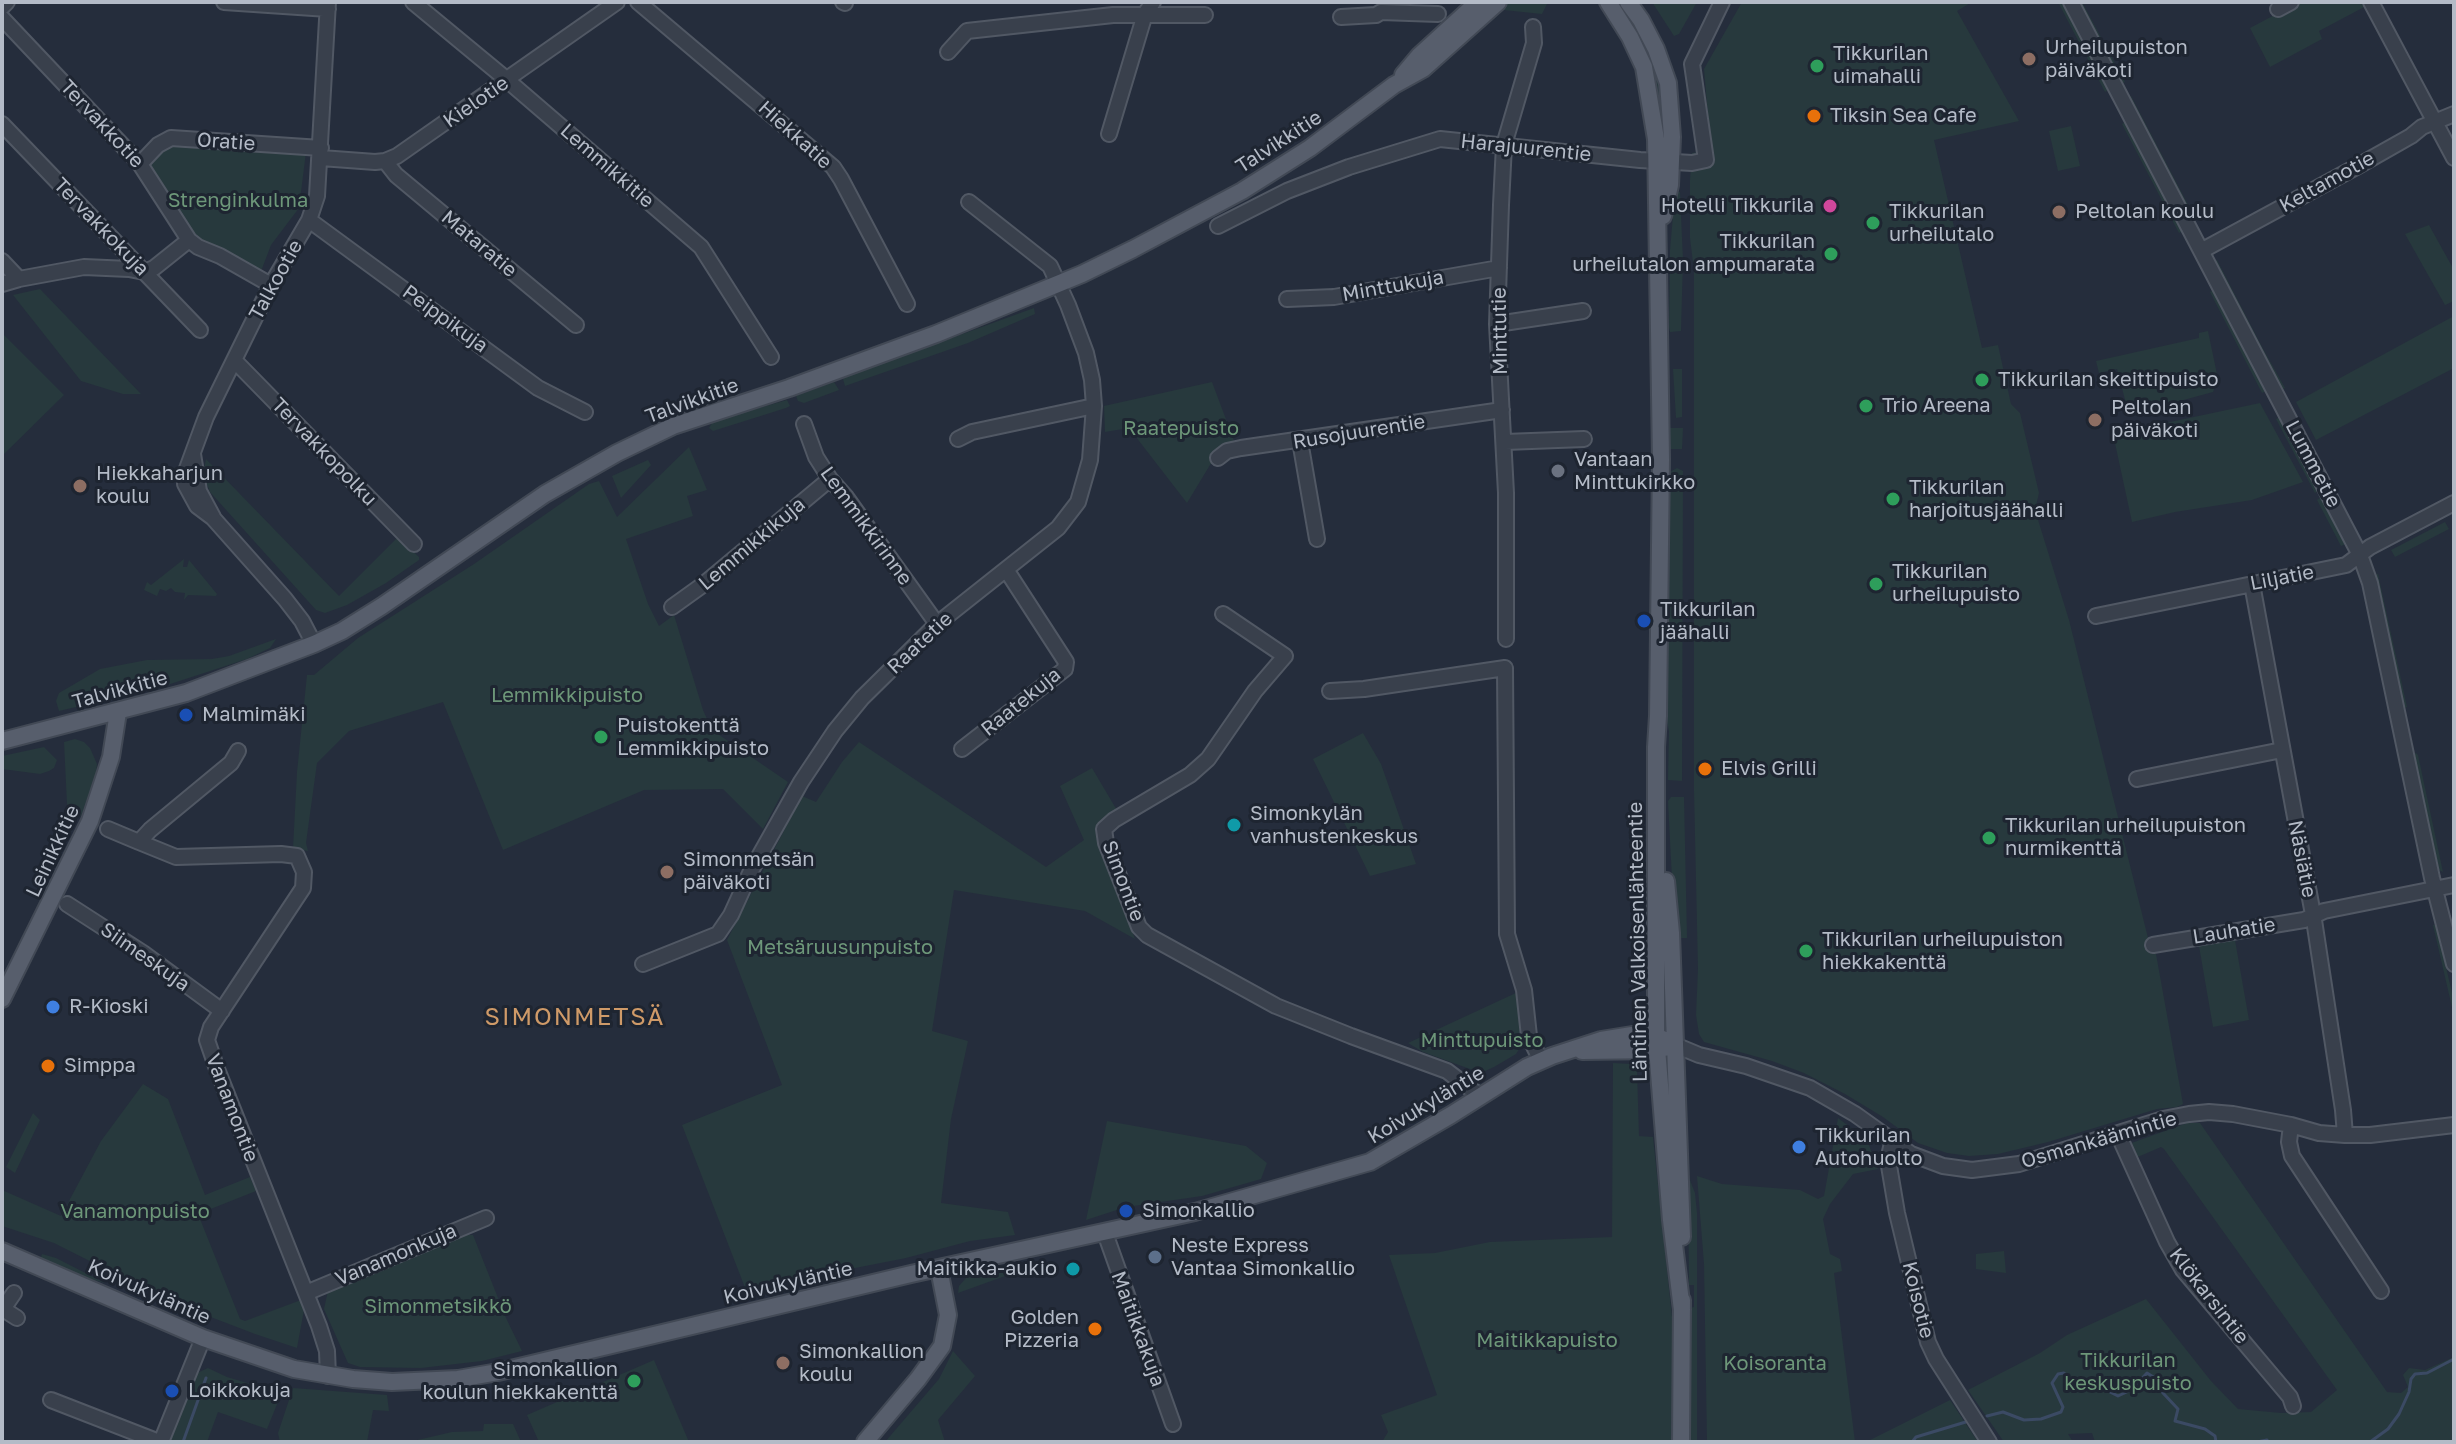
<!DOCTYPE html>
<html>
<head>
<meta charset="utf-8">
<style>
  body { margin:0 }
  #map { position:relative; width:2456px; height:1444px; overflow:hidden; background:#252d3c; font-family:"Golos Text",sans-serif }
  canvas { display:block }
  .frame { position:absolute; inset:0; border:4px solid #b4bbc7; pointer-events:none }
</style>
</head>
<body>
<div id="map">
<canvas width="2456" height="1444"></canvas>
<div class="frame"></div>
</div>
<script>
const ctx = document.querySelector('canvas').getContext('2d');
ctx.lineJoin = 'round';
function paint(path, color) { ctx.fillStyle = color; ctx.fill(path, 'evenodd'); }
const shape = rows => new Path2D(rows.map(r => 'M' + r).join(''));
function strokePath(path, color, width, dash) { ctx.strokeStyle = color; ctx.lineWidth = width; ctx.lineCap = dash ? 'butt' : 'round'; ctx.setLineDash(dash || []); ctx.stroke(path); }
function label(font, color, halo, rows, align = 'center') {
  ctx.font = font + ' "Golos Text",sans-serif'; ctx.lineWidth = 6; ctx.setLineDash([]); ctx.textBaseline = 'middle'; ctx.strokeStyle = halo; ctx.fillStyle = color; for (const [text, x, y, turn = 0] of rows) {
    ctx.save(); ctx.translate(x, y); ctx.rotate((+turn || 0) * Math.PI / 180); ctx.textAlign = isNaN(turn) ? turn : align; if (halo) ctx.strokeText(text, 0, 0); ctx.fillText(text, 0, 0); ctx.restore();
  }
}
paint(shape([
  [1510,2,1548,2,1542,14,1504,10,1504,6],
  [1617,2,1619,2,1636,28,1651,54,1660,80,1665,145,1647,57,1631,24],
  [1652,2,1697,2,1679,34,1674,36],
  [1742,2,1972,2,1957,11,2019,121,1934,140,1982,348,1998,345,2011,404,2020,413,2039,493,2035,510,2069,620,2150,946,2156,954,2183,1104,2177,1107,2157,1109,2048,1142,1998,1154,1969,1156,1947,1153,1918,1143,1883,1117,1845,1094,1804,1073,1772,1061,1704,1042,1699,1034,1696,1015,1698,969,1694,791,1694,271,1690,238,1690,180,1692,153,1711,150,1704,69],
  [2058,2,2062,2,2108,90,2105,92],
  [2078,2,2082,2,2125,82,2121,84],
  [2299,2,2367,2,2368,5,2319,31,2322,39,2270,67,2250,28],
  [2131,96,2196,220,2193,222,2128,98],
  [2125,122,2183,231,2179,233,2122,124],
  [2071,126,2080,166,2058,171,2049,131],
  [168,144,306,152,299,208,271,245,260,274,193,239,145,165],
  [1675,192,1680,192,1683,260,1681,331,1670,332,1669,327,1670,250],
  [2429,225,2454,270,2454,301,2445,305,2405,234],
  [2217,260,2262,347,2285,388,2281,390,2214,262],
  [40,289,141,394,123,394,81,381,13,295],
  [2213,290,2266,391,2262,393,2210,292],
  [1034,308,1035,314,968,343,845,386,843,379,847,376],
  [2454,316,2454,368,2316,440,2296,402],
  [2208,331,2218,379,2213,392,2154,408,2153,405,2138,409,2139,412,2129,415,2117,369,2099,373,2096,361,2199,338,2199,333],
  [2,333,64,395,2,456],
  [1673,369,1682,369,1682,417,1676,418],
  [834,382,839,390,804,403,798,401,796,396],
  [1212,382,1236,446,1220,448,1215,451,1213,460,1187,503,1129,428,1105,432,1104,406],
  [787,400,790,406,786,408,713,431,709,428,713,421],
  [2260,403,2303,482,2252,500,2175,512,2132,522,2113,434],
  [2280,417,2318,491,2315,493,2276,419],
  [1670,428,1683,428,1682,449,1670,449],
  [689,447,707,490,687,496,693,516,626,539,648,604,659,626,674,615,703,710,712,730,788,782,763,829,723,789,644,790,503,850,443,702,349,731,317,763,306,843,308,851,293,848,297,772,307,675,314,675,358,638,474,564,589,484,599,481,617,517],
  [206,459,339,596,398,537,419,557,419,560,386,583,347,605,325,613,316,610,210,492,203,474],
  [648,460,651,465,621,498,612,476],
  [1677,468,1683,471,1682,781,1668,780,1669,731,1666,717,1668,473],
  [2321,497,2346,544,2341,546,2317,500],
  [2445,522,2449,529,2395,557,2391,550],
  [184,559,183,567,187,567,189,560,217,594,216,596,188,595,184,600,185,593,175,592,171,588,166,591,160,589,157,596,144,590,147,582,151,585],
  [2378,574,2407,707,2404,708,2383,604,2375,575],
  [276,639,270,648,247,659,161,687,59,711,56,701,59,693,100,669,147,660,212,659,229,656],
  [1363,733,1381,764,1416,864,1370,876,1313,759],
  [75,739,84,742,90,748,97,764,96,774,81,816,70,810,67,804,64,742],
  [859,742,1046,867,1084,840,1060,786,1092,768,1118,812,1109,816,1097,831,1135,939,1085,911,954,890,932,1031,968,1041,951,1119,941,1203,1008,1212,1015,1235,970,1241,906,1258,779,1283,749,1298,682,1125,782,1085,727,940,802,796,816,802,842,762],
  [44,747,57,760,54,768,49,771,40,774,2,769,2,756],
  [2416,753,2418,755,2443,872,2439,870,2414,754],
  [1671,797,1684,797,1687,938,1675,938,1668,801],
  [2433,925,2436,925,2454,1001,2454,1016],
  [2235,940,2249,1020,2213,1027,2199,946],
  [1518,992,1523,1043,1516,1054,1494,1067,1483,1072,1470,1069,1423,1052,1408,1043],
  [1613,1063,1631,1064,1637,1070,1639,1136,1653,1137,1672,1317,1673,1389,1671,1442,1382,1442,1388,1432,1381,1415,1437,1395,1389,1255,1435,1253,1490,1242,1612,1237],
  [143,1084,168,1099,205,1195,250,1177,256,1191,198,1214,240,1319,245,1321,301,1300,304,1310,297,1348,255,1334,169,1301,54,1243,2,1226,2,1190,61,1216,101,1141],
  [33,1113,40,1120,15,1173,6,1167],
  [1838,1118,1867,1140,1878,1169,1853,1174,1830,1204,1823,1219,1830,1254,1840,1259,1842,1271,1834,1273,1855,1442,1707,1442,1704,1264,1697,1176,1722,1184,1800,1190,1818,1199,1824,1196],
  [1107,1121,1246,1146,1267,1163,1261,1179,1202,1196,1126,1207,1086,1220],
  [2187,1123,2200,1123,2387,1392,2401,1393,2408,1387,2403,1375,2409,1368,2425,1370,2454,1357,2454,1442,2095,1442,2092,1433,2068,1434,2073,1442,2004,1442,1968,1390,2040,1353,2067,1335,2146,1299,2211,1381,2238,1409,2281,1413,2311,1412,2337,1390,2164,1149,2161,1147,2133,1159,2126,1145],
  [1688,1175,1695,1193,1697,1213,1697,1442,1688,1442,1689,1308,1694,1307,1694,1285,1689,1285],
  [459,1235,473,1235,506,1318,522,1351,482,1361,421,1368,360,1367,348,1363,324,1309,328,1291,448,1239,452,1241],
  [2004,1251,2006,1273,1976,1269,1976,1254],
  [42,1254,56,1258,105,1283,72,1274,40,1260],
  [1031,1263,1033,1266,958,1293,959,1286,966,1278],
  [953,1351,975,1376,938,1420,945,1442,885,1442,939,1379],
  [654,1360,689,1442,539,1442,527,1415],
  [208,1368,227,1377,254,1385,280,1389,282,1392,267,1429,218,1412,207,1442,170,1442,197,1373],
  [293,1388,387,1395,389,1411,373,1410,367,1442,280,1442,278,1433],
  [1950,1400,1978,1442,1866,1442],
  [484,1424,513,1424,521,1442,409,1442,452,1432,483,1431]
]), '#27393d');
strokePath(shape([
  [1987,1416,2003,1412,2024,1420,2041,1419,2061,1412,2063,1407,2052,1383,2058,1374,2064,1373,2082,1389,2098,1386,2118,1396,2131,1390,2147,1373,2155,1378,2163,1393,2178,1409,2175,1421,2205,1429,2215,1436,2216,1442],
  [183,1442,206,1378],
  [1912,1442,1916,1437,1969,1421],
  [2257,1442,2267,1440,2268,1442],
  [2370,1442,2388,1429,2399,1414,2409,1392,2411,1379,2415,1374,2427,1373,2454,1359]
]), '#3b4a64', 3);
const minor = shape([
  [224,2,328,9],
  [413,2,500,74,701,247,771,357],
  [638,2,833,167,841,179,907,304],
  [843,2,845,3],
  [2071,2,2360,555,2370,583,2432,878,2454,964],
  [2371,2,2454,158],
  [2,7,7,2],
  [2278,9,2291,2],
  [1341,17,1376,15,1381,12,1438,14],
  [2,18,140,164,189,240],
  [948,52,967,31,1113,15,1205,15],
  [2,124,200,330],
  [1109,134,1145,14,1153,2],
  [321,158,375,162,385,161,397,156,617,2],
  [385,161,396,175,576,325],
  [140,164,158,145,171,138,321,148],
  [309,220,538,388,585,412],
  [1218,226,1287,191,1349,167,1440,139,1640,160,1692,163,1706,160,1692,64,1722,2],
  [2201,251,2358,166,2411,136,2422,127,2454,114],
  [2,261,19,279,84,267,129,269,144,272,154,268,189,240,198,247,220,256,271,285],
  [2,284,19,279],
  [1287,299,1334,297,1499,268],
  [1497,324,1583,311],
  [234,360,414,544],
  [804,424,816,457,830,479,846,497,937,624],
  [958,439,972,432,1094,406],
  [1300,441,1317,539],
  [1505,442,1584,439],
  [193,454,199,491,213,517],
  [1218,458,1227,451,1241,448,1502,410],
  [2252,584,2314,920,2343,1110,2345,1135],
  [672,607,704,584,830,479],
  [1223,614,1285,656,1255,691,1208,759,1190,775,1114,820,1104,829,1106,843,1139,927,1147,935,1276,1006,1351,1036,1447,1071,1480,1096],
  [2096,616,2346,565,2370,547,2454,503],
  [1506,639,1506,493,1497,324,1501,205,1504,145,1534,43,1533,27],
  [314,644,302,621,285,599,213,518,197,506,185,484,185,474,206,417,271,285,309,220,317,196,328,2],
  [1330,691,1364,689,1505,668,1507,934,1524,990,1529,1036,1541,1061],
  [962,749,1065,669,1066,662,1007,571],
  [238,751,231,763,150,830,139,842,176,857,281,854,297,856,304,872,303,888,211,1027,207,1040,217,1069,319,1326,327,1351,328,1376],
  [2137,779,2282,750],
  [108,829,139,842],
  [67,904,143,953,222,1011],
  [2153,945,2304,920,2324,911,2454,885],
  [643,964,718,934,731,915,752,869,801,782,835,731,862,698,937,624,1058,528,1078,502,1090,460,1094,406,1092,380,1086,353,1068,305,1050,266,969,202],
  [1675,1045,1699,1055,1746,1066,1810,1088,1855,1114,1911,1154,1943,1166,1972,1170,2019,1164,2163,1119,2189,1114,2209,1112,2233,1114,2291,1125,2319,1133,2345,1135,2370,1135,2454,1125],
  [2291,1125,2289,1142,2292,1156,2381,1291],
  [2118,1134,2167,1242,2183,1270,2290,1397,2293,1406],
  [1892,1143,1888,1160,1897,1213,1928,1342,1936,1359,1989,1442],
  [1105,1233,1173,1424],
  [306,1293,486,1218],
  [3,1309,14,1293],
  [2,1311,3,1309,17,1318],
  [51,1400,159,1442],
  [161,1442,203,1338]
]);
const major = shape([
  [1608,2,1630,37,1644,67,1656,139,1661,459,1658,716,1656,747,1656,1036,1671,1220,1682,1310],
  [1628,2,1641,20,1656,49,1668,83,1672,137,1670,185,1663,216],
  [1403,75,1419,56,1478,2],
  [2,741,186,693,314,644,342,631,382,606,545,494,617,453,673,426,789,388,936,334,1082,274,1133,249,1242,191,1310,148,1394,85,1423,69,1498,2],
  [1666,881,1671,933,1682,1237],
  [2,999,90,821,111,757,118,712],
  [1582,1051,1657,1050,1667,1047],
  [2,1251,203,1338,294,1369,353,1379,392,1382,458,1379,498,1372,911,1274,1195,1212,1370,1162,1451,1115,1527,1067,1552,1056,1601,1040,1632,1035,1656,1036,1675,1045],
  [865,1442,918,1379,942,1346,948,1315,939,1269],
  [1681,1442,1682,1300]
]);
strokePath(minor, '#515864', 18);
strokePath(major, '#424955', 20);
strokePath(minor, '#39404c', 14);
strokePath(major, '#575e6c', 16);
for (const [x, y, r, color] of [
  [2029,59,8,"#8d6e63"],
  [1817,66,8,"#2e9e5b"],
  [1814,116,8,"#e8710a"],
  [1830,206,8,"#d1479c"],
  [2059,212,8,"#8d6e63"],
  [1873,223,8,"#2e9e5b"],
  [1831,254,8,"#2e9e5b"],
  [1982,380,8,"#2e9e5b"],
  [1866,406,8,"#2e9e5b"],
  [2095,420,8,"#8d6e63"],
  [1558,471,8,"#6b7280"],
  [80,486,8,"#8d6e63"],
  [1893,499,8,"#2e9e5b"],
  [1876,584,8,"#2e9e5b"],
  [1644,621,8,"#1a4fb4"],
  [186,715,8,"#1a4fb4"],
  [601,737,8,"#2e9e5b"],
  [1705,769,8,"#e8710a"],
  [1234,825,8,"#0f9aa8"],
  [1989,838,8,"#2e9e5b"],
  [667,872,8,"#8d6e63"],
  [1806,951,8,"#2e9e5b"],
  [53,1007,8,"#3f7fe0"],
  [48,1066,8,"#e8710a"],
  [1799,1147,8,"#3f7fe0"],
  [1126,1211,8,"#1a4fb4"],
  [1155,1257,8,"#5c6f8a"],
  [1073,1269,8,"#0f9aa8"],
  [1095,1329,8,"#e8710a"],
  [783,1363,8,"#8d6e63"],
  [634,1381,8,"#2e9e5b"],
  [172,1391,8,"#1a4fb4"]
]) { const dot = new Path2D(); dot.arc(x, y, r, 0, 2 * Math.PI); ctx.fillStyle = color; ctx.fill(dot); strokePath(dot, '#1e2531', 3); }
label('20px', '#b4bbc7', '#1e2531', [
  ["Urheilupuiston",2045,48],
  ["päiväkoti",2045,71],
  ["Tikkurilan",1833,54],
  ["uimahalli",1833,77],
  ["Tiksin Sea Cafe",1830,116],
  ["Hotelli Tikkurila",1814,206,"right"],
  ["Tikkurilan",1889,212],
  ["urheilutalo",1889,235],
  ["Peltolan koulu",2075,212],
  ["Tikkurilan",1815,242,"right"],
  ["urheilutalon ampumarata",1815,265,"right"],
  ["Tikkurilan skeittipuisto",1998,380],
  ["Trio Areena",1882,406],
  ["Peltolan",2111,408],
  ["päiväkoti",2111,431],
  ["Vantaan",1574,460],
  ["Minttukirkko",1574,483],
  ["Hiekkaharjun",96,474],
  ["koulu",96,497],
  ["Tikkurilan",1909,488],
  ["harjoitusjäähalli",1909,511],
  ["Tikkurilan",1892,572],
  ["urheilupuisto",1892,595],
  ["Tikkurilan",1660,610],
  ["jäähalli",1660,633],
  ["Malmimäki",202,715],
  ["Puistokenttä",617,726],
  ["Lemmikkipuisto",617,749],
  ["Elvis Grilli",1721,769],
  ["Simonkylän",1250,814],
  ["vanhustenkeskus",1250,837],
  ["Tikkurilan urheilupuiston",2005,826],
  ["nurmikenttä",2005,849],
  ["Simonmetsän",683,860],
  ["päiväkoti",683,883],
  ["Tikkurilan urheilupuiston",1822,940],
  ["hiekkakenttä",1822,963],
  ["R-Kioski",69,1007],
  ["Simppa",64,1066],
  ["Tikkurilan",1815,1136],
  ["Autohuolto",1815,1159],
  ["Simonkallio",1142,1211],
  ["Neste Express",1171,1246],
  ["Vantaa Simonkallio",1171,1269],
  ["Maitikka-aukio",1057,1269,"right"],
  ["Golden",1079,1318,"right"],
  ["Pizzeria",1079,1341,"right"],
  ["Simonkallion",799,1352],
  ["koulu",799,1375],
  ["Simonkallion",618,1370,"right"],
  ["koulun hiekkakenttä",618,1393,"right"],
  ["Loikkokuja",188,1391]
], 'left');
label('20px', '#b4bbc7', '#1e2531', [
  ["Kielotie",476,102,-35],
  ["Tervakkotie",102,124,47],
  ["Hiekkatie",795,135,42],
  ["Oratie",226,142,4],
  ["Talvikkitie",1279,142,-33],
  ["Harajuurentie",1526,148,6],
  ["Lemmikkitie",607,166,41],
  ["Keltamotie",2327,182,-29],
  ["Tervakkokuja",101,227,46],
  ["Mataratie",479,244,40],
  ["Talkootie",276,280,-61],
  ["Minttukuja",1393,286,-10],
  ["Peippikuja",445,319,36],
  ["Minttutie",1500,331,-91],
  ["Talvikkitie",692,401,-20],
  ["Rusojuurentie",1359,432,-9],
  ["Tervakkopolku",324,452,46],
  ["Lummetie",2313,464,62],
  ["Lemmikkirinne",866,526,54],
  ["Lemmikkikuja",752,544,-40],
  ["Liljatie",2282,578,-11],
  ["Raatetie",920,643,-43],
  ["Talvikkitie",120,690,-15],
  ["Raatekuja",1021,702,-39],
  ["Leinikkitie",53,851,-65],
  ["Näsiätie",2302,859,79],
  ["Simontie",1123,881,69],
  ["Lauhatie",2234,931,-9],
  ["Läntinen Valkoisenlähteentie",1638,942,-91],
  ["Siimeskuja",145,957,35],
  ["Koivukyläntie",1426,1105,-31],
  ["Vanamontie",232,1108,69],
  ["Osmankäämintie",2099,1140,-16],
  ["Vanamonkuja",396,1255,-23],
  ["Koivukyläntie",788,1283,-13],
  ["Koivukyläntie",149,1292,24],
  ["Klökarsintie",2209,1296,52],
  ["Koisotie",1918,1300,76],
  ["Maitikkakuja",1138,1329,70]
]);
label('20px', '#6d9779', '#1e2531', [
  ["Strenginkulma",238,201],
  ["Raatepuisto",1181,429],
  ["Lemmikkipuisto",567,696],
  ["Metsäruusunpuisto",840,948],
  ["Minttupuisto",1482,1041],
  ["Vanamonpuisto",135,1212],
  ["Simonmetsikkö",438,1307],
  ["Maitikkapuisto",1547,1341],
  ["Tikkurilan",2128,1361],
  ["keskuspuisto",2128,1384],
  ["Koisoranta",1775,1364]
]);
ctx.letterSpacing = '2px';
label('24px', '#cf9a68', '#1e2531', [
  ["SIMONMETSÄ",575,1017]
]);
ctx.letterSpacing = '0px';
</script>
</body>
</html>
